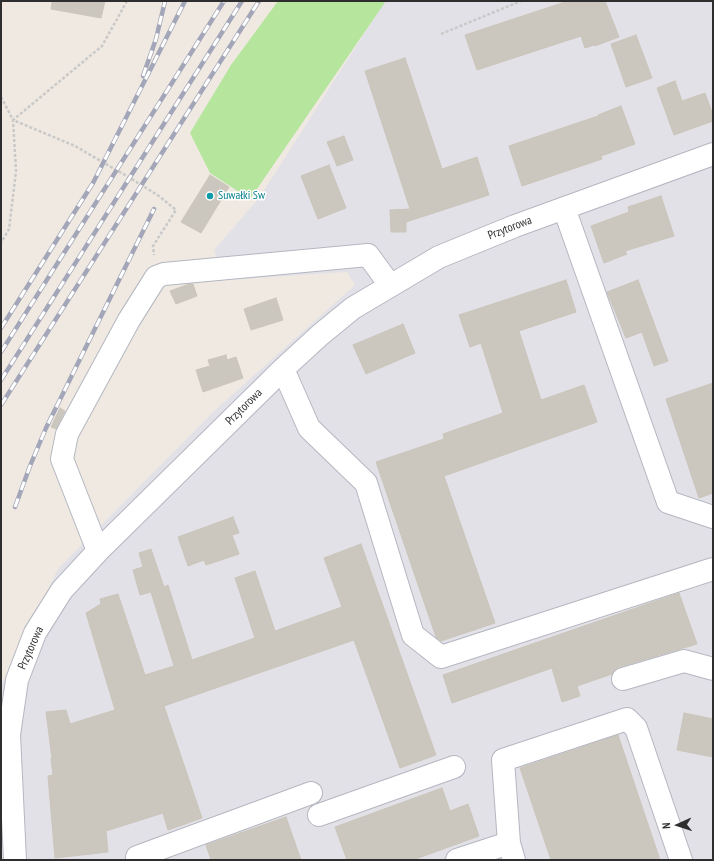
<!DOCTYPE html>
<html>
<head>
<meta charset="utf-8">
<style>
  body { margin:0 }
  #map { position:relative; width:714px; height:861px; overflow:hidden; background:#efe9e1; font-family:"PT Sans Narrow",sans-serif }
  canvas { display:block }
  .frame { position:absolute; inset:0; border:2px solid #2e2e2e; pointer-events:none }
  .north { position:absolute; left:658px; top:805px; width:40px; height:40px; -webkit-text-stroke:3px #fff; paint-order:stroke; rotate:267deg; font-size:11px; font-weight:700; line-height:16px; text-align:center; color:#2e2e2e }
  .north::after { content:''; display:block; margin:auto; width:14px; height:18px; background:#2e2e2e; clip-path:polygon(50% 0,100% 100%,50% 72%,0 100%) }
</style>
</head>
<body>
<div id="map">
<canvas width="714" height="861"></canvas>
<div class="frame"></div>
<div class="north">N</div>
</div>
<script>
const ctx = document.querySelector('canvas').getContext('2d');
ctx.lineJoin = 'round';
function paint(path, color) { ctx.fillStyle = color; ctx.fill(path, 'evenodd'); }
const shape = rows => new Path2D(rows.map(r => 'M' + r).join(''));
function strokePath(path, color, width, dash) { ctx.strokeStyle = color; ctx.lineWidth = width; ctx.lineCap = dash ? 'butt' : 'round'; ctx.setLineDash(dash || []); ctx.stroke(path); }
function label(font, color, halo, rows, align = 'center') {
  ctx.font = font + ' "PT Sans Narrow",sans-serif'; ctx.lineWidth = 3; ctx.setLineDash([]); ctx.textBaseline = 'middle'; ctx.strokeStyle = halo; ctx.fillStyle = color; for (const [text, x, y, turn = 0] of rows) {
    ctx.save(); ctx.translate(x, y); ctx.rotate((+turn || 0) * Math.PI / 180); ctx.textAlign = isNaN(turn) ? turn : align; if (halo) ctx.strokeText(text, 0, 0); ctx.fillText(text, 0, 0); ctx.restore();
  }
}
paint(shape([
  [385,1,713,1,713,860,1,860,1,686,58,569,214,411,355,285,347,272,224,280,214,250,259,198]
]), '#e3e1e8');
paint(shape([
  [278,1,386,1,250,199,210,173,190,133,231,65]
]), '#b6e59e');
const building = shape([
  [52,1,105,1,101,18,51,9,52,1],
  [568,1,605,1,619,37,595,46,594,45,585,48,581,36,477,70,465,35,568,1],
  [636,35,652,78,626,87,611,44,636,35],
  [405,58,442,169,477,157,489,195,406,222,406,232,391,232,390,210,410,209,365,71,405,58],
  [675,81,682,101,705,93,713,115,713,121,674,135,657,88,675,81],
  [621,106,635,144,601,156,602,159,522,186,509,146,598,116,598,115,621,106],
  [344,136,353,160,337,166,327,142,344,136],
  [329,165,346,208,318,219,301,176,329,165],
  [210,175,229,187,201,233,181,222,210,175],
  [661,196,674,236,625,251,627,254,604,263,591,226,629,212,628,207,661,196],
  [566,280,576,312,519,331,541,400,584,385,597,422,444,476,495,623,441,641,436,637,376,462,444,439,443,434,503,413,481,343,470,347,459,315,566,280],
  [638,280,668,361,654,366,642,332,626,338,607,292,638,280],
  [189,284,193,284,197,296,176,304,170,291,189,284],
  [276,298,283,320,251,330,244,309,276,298],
  [403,324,415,353,366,374,353,345,403,324],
  [226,355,227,360,236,357,243,378,203,392,196,370,210,366,208,360,226,355],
  [713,383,713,493,699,498,666,399,713,383],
  [60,408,65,411,56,429,51,427,60,408],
  [233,517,239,533,232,535,239,554,206,565,204,560,188,566,178,537,233,517],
  [361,544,436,755,400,768,354,640,164,706,202,818,168,830,163,813,106,831,108,852,55,858,48,776,53,775,51,758,52,758,46,712,66,710,70,724,115,710,86,613,101,604,100,599,118,594,145,675,174,666,151,592,140,595,133,570,143,567,139,553,151,549,164,587,168,585,192,660,255,638,235,578,255,571,275,631,342,607,324,558,361,544],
  [679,593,697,644,619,667,614,670,612,674,577,686,580,696,562,702,552,668,452,703,443,675,679,593],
  [684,713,713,719,713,757,677,750,684,713],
  [618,735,660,860,551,860,520,768,618,735],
  [442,788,450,811,468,804,479,836,413,860,347,860,335,827,442,788],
  [286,817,301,860,211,860,206,845,286,817]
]);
paint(building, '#cbc7bf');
strokePath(building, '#cbc5ba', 1);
const minor = shape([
  [564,208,668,502,713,517],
  [283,369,309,428,366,483,413,635,441,657,713,569],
  [98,551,62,459,67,434,129,320,156,277,164,274,368,255,390,285],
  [623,679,684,661,713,669],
  [319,815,454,767],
  [509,843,503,760,627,719,636,728,681,860],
  [137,857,311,793],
  [15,860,9,735,17,680,35,633,62,590,98,551,283,369,320,335,353,308,439,257,515,226,713,154],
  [457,860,509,843,514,860]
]);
strokePath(minor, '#b4b7c1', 24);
strokePath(shape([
  [127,1,102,46,13,120,75,146,130,178,159,196,176,210,153,246,154,255],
  [441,34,521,1],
  [1,97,13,120,16,171,9,229,1,243]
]), '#c9c9c9', 2.5, [3, 2]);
strokePath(minor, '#fff', 22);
const rail = shape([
  [143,76,156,39,165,1],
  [1,328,93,183,185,1],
  [1,352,224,1],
  [1,380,242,1],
  [1,405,259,1],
  [15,507,30,466,46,428,154,209]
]);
strokePath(rail, '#a3a6b8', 4.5);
strokePath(rail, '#fff', 3, [9]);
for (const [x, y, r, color] of [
  [210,196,4,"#0f9aa8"]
]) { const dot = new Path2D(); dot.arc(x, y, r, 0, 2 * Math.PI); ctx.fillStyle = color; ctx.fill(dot); strokePath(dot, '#fff', 1.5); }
label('12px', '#0d838f', '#fff', [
  ["Suwałki Sw",218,196]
], 'left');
label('12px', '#2e2e2e', '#fff', [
  ["Przytorowa",510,228,-21],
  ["Przytorowa",244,407,-45],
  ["Przytorowa",31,648,-66]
]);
</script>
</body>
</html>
